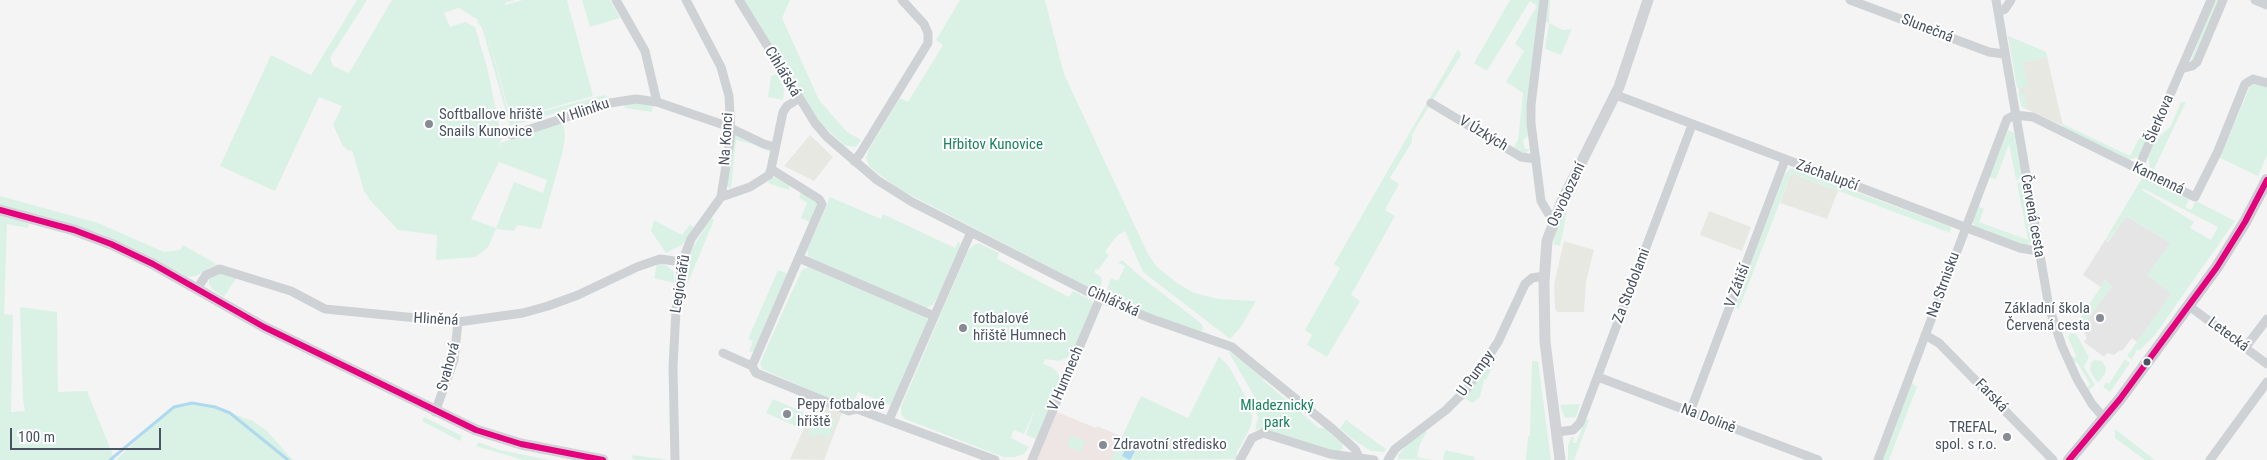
<!DOCTYPE html>
<html>
<head>
<meta charset="utf-8">
<style>
  body { margin:0 }
  #map { position:relative; width:2267px; height:460px; overflow:hidden; background:#f4f4f4; font-family:"Roboto Condensed",sans-serif }
  canvas { display:block }
  .scale { position:absolute; left:10px; top:428px; width:151px; height:22px; box-sizing:border-box; border:2px solid #4a5361; border-top:0; padding-left:6px; font-size:15px; line-height:18px; white-space:nowrap; color:#4a5361; -webkit-text-stroke:4px #fff; paint-order:stroke }
</style>
</head>
<body>
<div id="map">
<canvas width="2267" height="460"></canvas>
<div class="scale">100 m</div>
</div>
<script>
const ctx = document.querySelector('canvas').getContext('2d');
ctx.lineJoin = 'round';
function paint(path, color) { ctx.fillStyle = color; ctx.fill(path, 'evenodd'); }
const shape = rows => new Path2D(rows.map(r => 'M' + r).join(''));
function strokePath(path, color, width, dash) { ctx.strokeStyle = color; ctx.lineWidth = width; ctx.lineCap = dash ? 'butt' : 'round'; ctx.setLineDash(dash || []); ctx.stroke(path); }
function label(font, color, halo, rows, align = 'center') {
  ctx.font = font + ' "Roboto Condensed",sans-serif'; ctx.lineWidth = 4; ctx.setLineDash([]); ctx.textBaseline = 'middle'; ctx.strokeStyle = halo; ctx.fillStyle = color; for (const [text, x, y, turn = 0] of rows) {
    ctx.save(); ctx.translate(x, y); ctx.rotate((+turn || 0) * Math.PI / 180); ctx.textAlign = isNaN(turn) ? turn : align; if (halo) ctx.strokeText(text, 0, 0); ctx.fillText(text, 0, 0); ctx.restore();
  }
}
paint(shape([
  [2008,36,2046,52,2063,126,2022,107],
  [810,135,833,157,814,181,784,166],
  [1791,173,1838,191,1827,219,1780,203],
  [1709,211,1751,227,1742,251,1700,235],
  [1564,241,1594,250,1586,282,1584,312,1557,312,1555,308,1554,285],
  [816,402,842,413,824,460,790,459]
]), '#e8e8e3');
paint(shape([
  [2126,216,2171,243,2172,294,2137,342,2132,338,2122,351,2120,350,2114,355,2107,353,2104,357,2084,342,2087,338,2083,331,2086,326,2084,324,2112,286,2105,280,2101,287,2083,275,2105,240,2108,242]
]), '#e6e5e6');
paint(shape([
  [1057,412,1096,428,1097,426,1123,437,1112,460,1035,460]
]), '#eee6e4');
paint(shape([
  [357,0,367,0,330,58,333,66,349,73,392,0,515,0,505,3,505,5,523,0,567,0,593,96,511,119,486,27,510,120,604,95,610,98,510,126,482,28,477,22,478,20,459,8,444,13,450,27,465,22,475,27,487,67,502,139,497,148,501,143,561,122,564,128,565,137,562,154,541,229,517,225,514,231,496,229,488,247,476,257,436,260,437,235,398,230,370,200,364,191,352,150,349,151,343,146,333,125,342,106,319,97,275,191,220,166,271,55,311,75],
  [499,162,547,180,543,193,514,182,496,228,471,219],
  [582,0,610,0,620,18,590,27],
  [743,0,790,0,782,18,819,100,847,132,861,140,856,147,844,145,820,123,794,86],
  [960,0,1045,0,1064,74,1147,252,1156,266,1177,283,1194,293,1219,299,1256,301,1240,328,1230,339,1143,272,1125,231,1118,235,1109,246,1105,252,1109,255,1098,270,1096,269,1094,272,1101,277,1102,282,1100,287,1094,290,897,188,870,167,866,158,869,149,900,98,908,102,943,45,936,40],
  [1510,0,1550,0,1549,23,1563,30,1572,29,1561,55,1545,49,1549,23,1539,21,1527,115,1528,136,1523,140,1525,149,1530,149,1525,154,1513,149,1518,140,1523,93,1506,82,1524,51,1515,44,1537,6,1530,1,1487,71,1474,63],
  [2214,0,2219,0,2194,60,2191,60],
  [2008,36,2046,52,2048,57,2023,62,2028,86,2017,88],
  [1458,49,1461,55,1412,134,1412,142,1390,178,1399,184,1385,210,1395,216,1351,295,1360,301,1327,357,1307,345,1312,335,1305,330,1340,268,1334,264],
  [777,74,784,89,783,100,768,97,771,76],
  [2252,81,2267,87,2267,155,2258,176,2220,158],
  [2024,92,2027,107,2025,109,2022,107,2018,93],
  [2181,102,2186,102,2153,171,2150,167,2148,157,2156,139,2170,127],
  [635,103,653,105,652,112,625,108,624,104],
  [2063,124,2130,156,2143,130,2150,133,2140,156,2128,160,2062,127],
  [2008,130,2014,133,2023,179,2016,180,2009,144,1996,179,1988,177],
  [736,136,770,150,770,152,752,144,736,140,731,188,729,188,727,186,733,138],
  [1791,168,1951,227,1950,233,1791,173,1739,309,1734,307,1785,174],
  [2144,175,2190,198,2185,207,2191,210,2196,201,2235,221,2155,335,2139,351,2137,349,2132,360,2127,356,2171,294,2147,275,2170,243,2127,216,2107,242,2105,240],
  [2144,189,2218,227,2211,240,2190,228,2194,222,2142,190],
  [771,177,775,177,790,185,789,190,768,183],
  [2024,182,2033,238,2032,242,2025,246,1975,228,1972,220,1977,206,1984,209,1979,222,2028,240,2017,183],
  [801,192,816,202,817,206,810,222,801,218,807,203,799,198],
  [0,196,98,223,164,252,180,250,183,245,218,265,209,268,196,276,188,277,148,255,100,233,0,205],
  [830,197,881,219,883,214,955,248,958,242,960,243,960,246,940,293,933,305,925,308,809,258,807,250],
  [1565,210,1567,211,1560,246,1553,244,1559,222],
  [0,216,29,224,28,228,7,224,4,314,13,315,11,412,25,411,23,400,20,307,57,312,58,392,87,391,115,460,0,460],
  [711,218,714,220,687,285,680,307,686,263,690,252],
  [654,220,682,235,690,224,694,228,682,245,666,253,651,231],
  [978,243,999,253,997,259,1069,297,1073,291,1091,300,1093,306,1073,355,1059,361,1045,359,1043,364,1052,367,1057,372,1060,378,1059,386,1036,439,1026,435,1035,409,1024,434,1014,430,1012,433,1011,438,1029,447,1024,454,1015,457,1003,457,905,419,901,414,901,407,967,253,972,246],
  [1122,260,1140,276,1202,324,1203,330,1200,331,1182,326,1110,297,1107,289,1111,278,1118,281,1125,266,1118,263],
  [661,263,666,265,674,272,674,283,654,278,657,264],
  [808,267,926,317,928,321,892,406,858,392,851,408,762,369,760,363,788,300,802,270],
  [778,270,789,274,756,351,749,352,753,341,748,339],
  [220,273,237,277,224,297,213,290,209,284,209,278],
  [2105,280,2112,286,2084,324,2081,317],
  [2070,333,2076,334,2089,357,2084,367,2095,385,2089,390,2087,388,2090,384,2077,362,2073,364,2071,356,2077,358,2068,337],
  [1228,351,1265,377,1263,380,1319,428,1325,428,1342,443,1343,449,1337,452,1263,429,1255,430,1258,418,1254,396],
  [1494,355,1497,357,1486,380,1484,379,1480,397,1473,403,1463,398],
  [1219,356,1230,368,1245,396,1252,417,1251,426,1236,454,1238,456,1236,459,1111,460,1141,396,1188,418],
  [2125,359,2130,363,2110,392,2103,387,2106,382,2109,384],
  [2094,360,2102,361,2106,368,2105,374,2098,383,2090,371,2091,363],
  [1532,361,1538,361,1551,460,1526,460,1528,437,1530,436],
  [1911,382,1917,387,1889,460,1882,460],
  [773,399,807,414,800,428,766,413],
  [190,403,214,407,253,421,267,431,293,460,116,460,167,412,177,406],
  [1578,404,1580,404,1576,417,1565,418,1560,405],
  [817,412,836,420,829,438,817,433,815,438,808,435],
  [424,417,462,436,460,441,422,421],
  [1586,419,1589,420,1574,460,1568,460,1568,446,1571,437,1574,437,1573,443,1576,443],
  [1346,420,1386,449,1384,452,1371,451,1351,438,1340,428],
  [2115,429,2155,460,2145,460,2115,438],
  [1425,431,1427,432,1420,444,1417,457,1433,460,1398,459,1398,455,1412,440],
  [1071,435,1085,441,1081,452,1067,446],
  [478,442,500,450,550,460,523,460,476,446],
  [1445,450,1475,457,1474,460,1443,460],
  [633,455,669,460,637,460,632,459]
]), '#daf2e6');
paint(shape([
  [1132,440,1138,443,1138,446,1130,460,1122,456,1129,442,1131,443]
]), '#afd9ee');
strokePath(shape([
  [110,460,174,407,192,403,215,407,230,413,288,460]
]), '#afd9ee', 3);
strokePath(shape([
  [616,0,645,51,657,102],
  [686,0,721,67,729,96,731,134,721,197],
  [739,0,815,123,827,137,877,180,912,202,1100,298,1152,319,1232,347,1334,430,1355,449,1359,457],
  [1544,0,1531,105,1531,123,1541,201,1548,213,1555,218],
  [1850,0,1989,52,2004,54],
  [1996,0,2049,307,2062,346,2077,379,2092,404,2105,419],
  [2255,0,2267,5],
  [1998,12,2005,9,2011,0],
  [2181,69,2192,66,2197,62,2223,0],
  [1616,95,2020,248,2038,251],
  [1431,103,1521,157,1536,159],
  [512,135,610,103,636,99,657,102,724,125,764,144,775,147],
  [854,161,860,154,928,43,928,33,924,24,902,0],
  [2138,169,2211,0],
  [799,258,934,316],
  [197,289,206,275,220,269,291,291,325,309,458,322,523,313,548,306,578,295,637,267,660,259,682,262],
  [2189,306,2267,364],
  [1925,335,1939,343,2053,460],
  [2245,348,2267,319],
  [723,353,752,366,756,373,849,411,857,409,995,460],
  [752,366,822,204,819,199,771,169],
  [1598,377,1818,460],
  [435,412,454,360,458,322],
  [1690,412,1785,160],
  [889,420,971,232],
  [1557,432,1573,430,1580,423,1692,125],
  [675,460,673,367,676,310,682,262,691,239,721,197,750,187,769,175,771,169,783,112,787,106,798,99],
  [1032,460,1100,298],
  [1240,460,1252,438,1263,433,1330,454,1374,460],
  [1388,460,1395,449,1446,410,1466,390,1498,342,1525,284,1532,278,1544,276],
  [1878,460,2007,119,2015,115,2033,117,2195,197,2218,151,2245,84,2253,79,2267,83],
  [2210,460,2267,382]
]), '#cfd2d5', 9);
strokePath(shape([
  [0,210,74,230,111,244,153,264,264,327,476,430,521,444,603,460],
  [1560,460,1545,342,1544,282,1547,241,1562,201,1619,87,1648,0]
]), '#d1d3d6', 11);
strokePath(shape([
  [2069,460,2120,399,2217,267,2245,222,2267,180]
]), '#cbced2', 12);
strokePath(shape([
  [0,210,74,230,111,244,153,264,264,327,476,430,521,444,603,460],
  [2069,460,2120,399,2217,267,2245,222,2267,180]
]), '#e5007d', 6);
for (const [x, y, r, color] of [
  [429,124,5,"#868b94"],
  [2100,318,5,"#868b94"],
  [963,328,5,"#868b94"],
  [2147,362,4.5,"#4a5361"],
  [787,414,5,"#868b94"],
  [2007,437,5,"#868b94"],
  [1103,445,5,"#868b94"]
]) { const dot = new Path2D(); dot.arc(x, y, r, 0, 2 * Math.PI); ctx.fillStyle = color; ctx.fill(dot); strokePath(dot, '#fff', 2); }
label('15px', '#4a5361', '#fff', [
  ["Slunečná",1927,29,21],
  ["Cihlářská",782,72,59],
  ["V Hliníku",584,112,-19],
  ["Šlerkova",2160,119,-67],
  ["V Úzkých",1483,134,31],
  ["Na Konci",727,139,-86],
  ["Záchalupčí",1827,176,20],
  ["Kamenná",2158,179,26],
  ["Osvobození",1567,195,-65],
  ["Červená cesta",2032,216,80],
  ["Legionářů",681,284,-81],
  ["Na Strnisku",1944,285,-70],
  ["Za Stodolami",1632,286,-69],
  ["V Zátiší",1738,286,-69],
  ["Cihlářská",1113,302,24],
  ["Hliněná",436,320,3],
  ["Letecká",2228,335,36],
  ["Svahová",449,367,-75],
  ["U Pumpy",1476,374,-54],
  ["V Humnech",1066,379,-67],
  ["Farská",1991,396,46],
  ["Na Dolině",1708,419,21]
]);
label('15px', '#4a5361', '#fff', [
  ["Softballove hřiště",439,115],
  ["Snails Kunovice",439,132],
  ["Základní škola",2090,309,"right"],
  ["Červená cesta",2090,326,"right"],
  ["fotbalové",973,319],
  ["hřiště Humnech",973,336],
  ["Pepy fotbalové",797,405],
  ["hřiště",797,422],
  ["TREFAL,",1997,428,"right"],
  ["spol. s r.o.",1997,445,"right"],
  ["Zdravotní středisko",1113,445]
], 'left');
label('15px', '#19845d', '#fff', [
  ["Hřbitov Kunovice",993,145],
  ["Mladeznický",1277,406],
  ["park",1277,423]
]);
</script>
</body>
</html>
